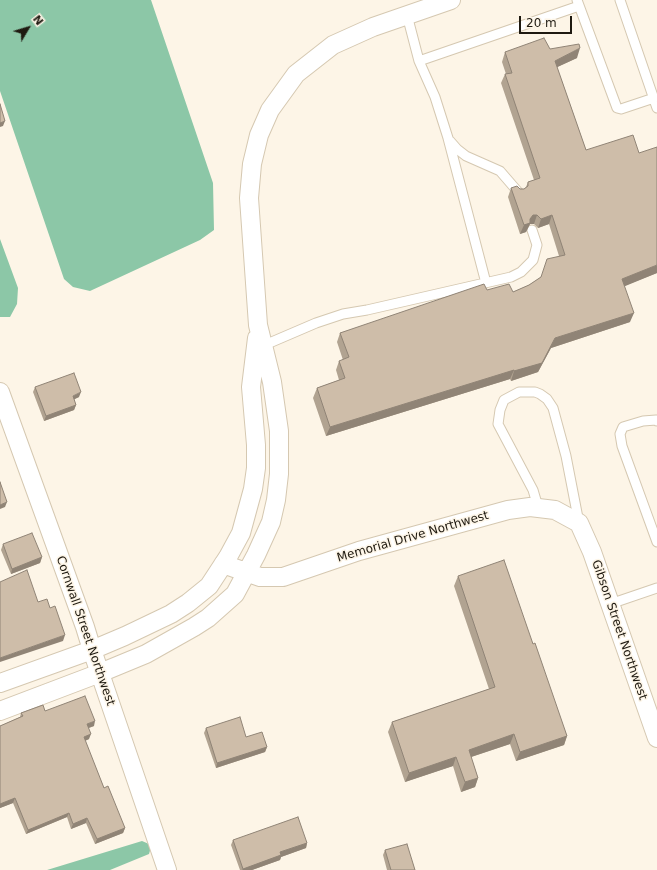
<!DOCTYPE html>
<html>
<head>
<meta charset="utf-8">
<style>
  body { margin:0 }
  #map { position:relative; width:657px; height:870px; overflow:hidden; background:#fdf5e7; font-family:"DejaVu Sans",sans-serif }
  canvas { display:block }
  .north { position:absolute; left:8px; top:8px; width:40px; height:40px; -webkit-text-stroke:3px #fdf5e7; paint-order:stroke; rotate:52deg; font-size:11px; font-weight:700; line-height:16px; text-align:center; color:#1e1910 }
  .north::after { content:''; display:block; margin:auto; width:14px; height:18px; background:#1e1910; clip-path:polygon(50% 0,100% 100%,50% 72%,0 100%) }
  .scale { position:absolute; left:519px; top:16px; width:53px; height:18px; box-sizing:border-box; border:2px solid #1e1910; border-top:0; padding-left:5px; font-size:12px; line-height:14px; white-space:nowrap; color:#1e1910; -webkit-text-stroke:3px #fdf5e7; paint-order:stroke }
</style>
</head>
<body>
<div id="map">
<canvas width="657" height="870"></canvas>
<div class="north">N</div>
<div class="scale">20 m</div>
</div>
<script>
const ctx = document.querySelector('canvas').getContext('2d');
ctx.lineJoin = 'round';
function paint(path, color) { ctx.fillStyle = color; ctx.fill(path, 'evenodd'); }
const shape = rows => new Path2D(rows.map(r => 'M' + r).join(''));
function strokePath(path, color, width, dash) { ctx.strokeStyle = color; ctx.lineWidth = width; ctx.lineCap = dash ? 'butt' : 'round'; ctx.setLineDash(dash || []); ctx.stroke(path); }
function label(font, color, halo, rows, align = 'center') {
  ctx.font = font + ' "DejaVu Sans",sans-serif'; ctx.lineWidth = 3; ctx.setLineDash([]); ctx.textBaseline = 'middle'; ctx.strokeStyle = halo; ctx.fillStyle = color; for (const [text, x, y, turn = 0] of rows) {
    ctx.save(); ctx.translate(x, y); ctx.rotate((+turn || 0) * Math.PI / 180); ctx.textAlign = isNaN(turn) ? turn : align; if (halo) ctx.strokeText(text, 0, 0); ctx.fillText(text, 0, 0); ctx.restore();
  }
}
paint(shape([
  [0,0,151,0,213,183,214,230,200,240,90,291,73,287,64,279,0,91],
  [0,239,18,288,17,304,10,317,0,317],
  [142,841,149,844,151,847,149,854,110,870,47,870]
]), '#8cc7a7');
const lane = shape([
  [577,0,617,108,621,109,654,98],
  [620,0,657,108],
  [407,15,419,61,435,97,448,138,486,283],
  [419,61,579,6],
  [450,141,457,149,466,156,500,171,519,193],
  [260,347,316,323,343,314,367,310,511,277,521,272,533,260,537,245,532,230],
  [657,421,656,420,643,421,623,427,620,434,622,446,657,542],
  [538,507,533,490,498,424,500,410,504,400,519,392,535,392,540,394,547,399,553,408,566,456,579,523],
  [610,604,657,588]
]);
const street = shape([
  [0,392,85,627,92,650,167,870],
  [223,564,260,577,283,577,359,551,508,510,530,507,555,510,579,523,592,552,657,738],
  [0,683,92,650,125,636,171,614,188,603,209,586,228,557,241,533,253,489,256,468,256,445,251,387,257,338],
  [0,711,100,673,146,654,194,627,208,618,235,594,256,555,271,522,276,500,279,474,279,431,272,382,258,325,249,198,252,164,259,135,270,110,296,74,333,45,373,27,451,0]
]);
strokePath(lane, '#d5c8b1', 11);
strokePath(street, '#d5c8b1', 20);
strokePath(lane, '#fff', 9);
strokePath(street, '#fff', 18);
paint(shape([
  [550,49,577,58,557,67,586,150,657,273,624,286,630,322,551,348,538,372,511,381,510,379,326,436,313,398,317,388,339,380,336,370,339,361,343,360,337,342,340,333,487,290,513,292,529,285,541,277,559,256,549,224,538,228,534,224,530,224,526,232,520,234,508,197,511,188,524,189,526,187,528,182,534,180,501,83,505,74,506,74,502,62,505,52],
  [35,387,79,397,74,399,76,405,74,410,44,421,33,392],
  [3,544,42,557,40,563,11,574,1,550],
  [458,576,533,644,567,736,564,745,516,761,510,744,471,757,478,778,475,787,461,792,453,766,405,782,388,732,392,722,489,689,454,586],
  [45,711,94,726,89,728,89,739,85,741,104,788,125,828,123,833,95,844,86,823,71,829,67,817,26,834,13,803,0,808,0,726,20,717,21,713],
  [206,728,267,747,265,752,216,768,204,733],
  [233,840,307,843,306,848,281,857,280,860,252,870,240,870,231,845],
  [385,850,415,870,387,870,383,855]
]), '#b1a391');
paint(shape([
  [580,48,577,58,551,70,555,61],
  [5,121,3,126,0,127,0,123],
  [533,215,537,215,534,224,530,224,526,232,520,234,524,225],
  [552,215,549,224,538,228,541,219],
  [657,265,657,273,618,289,622,279],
  [634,313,630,322,551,348,538,372,511,381,514,371,555,338],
  [514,370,510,379,326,436,330,427],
  [81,392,79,397,71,401,73,396],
  [76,405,74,410,44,421,46,416],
  [7,502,5,507,0,509,0,505],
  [42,557,40,563,11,574,12,569],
  [65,635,63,641,0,662,0,658],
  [95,721,94,726,85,729,87,724],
  [91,734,89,739,82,742,84,737],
  [514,734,510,744,465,759,469,750],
  [567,736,564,745,516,761,520,752],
  [267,747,265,752,216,768,217,763],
  [456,757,453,766,405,782,409,773],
  [478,778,475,787,461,792,465,782],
  [15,798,13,803,0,808,0,804],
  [69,813,67,817,26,834,28,830],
  [87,818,86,823,71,829,73,824],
  [125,828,123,833,95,844,97,839],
  [307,843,306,848,281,857,280,860,252,870,242,870,243,869,280,852]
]), '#908476');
const building = shape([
  [544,38,550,49,579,44,580,48,555,61,586,150,633,135,639,153,657,147,657,265,622,279,634,313,555,338,542,363,514,371,514,370,330,427,317,388,345,378,339,361,349,357,340,333,484,284,487,290,509,284,513,292,529,285,541,277,547,259,565,255,552,215,541,219,537,215,533,215,530,219,530,223,524,225,511,188,517,186,520,189,524,189,528,186,528,182,540,178,505,74,512,73,505,52,544,38],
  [0,104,5,121,0,123,0,104],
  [74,373,81,392,73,396,76,405,46,416,35,387,74,373],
  [0,482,7,502,0,505,0,482],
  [32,533,42,557,12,569,3,544,32,533],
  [504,560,533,644,535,643,567,736,520,752,514,734,469,750,478,778,465,782,456,757,409,773,392,722,495,687,458,576,504,560],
  [27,570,38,602,47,599,50,608,55,606,65,635,0,658,0,582,27,570],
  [85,696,95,721,87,724,91,734,84,737,104,788,108,786,125,828,97,839,87,818,73,824,69,813,28,830,15,798,0,804,0,726,23,716,21,713,43,705,45,711,85,696],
  [240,717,246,737,262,732,267,747,217,763,206,728,240,717],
  [298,817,307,843,280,852,281,855,243,869,233,840,298,817],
  [407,844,415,870,391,870,385,850,407,844]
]);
paint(building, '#cebda9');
strokePath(building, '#908476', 1);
label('12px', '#1e1910', '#fdf5e7', [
  ["Memorial Drive Northwest",413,537,-16],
  ["Gibson Street Northwest",619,630,71],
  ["Cornwall Street Northwest",85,631,71]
]);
</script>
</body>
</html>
